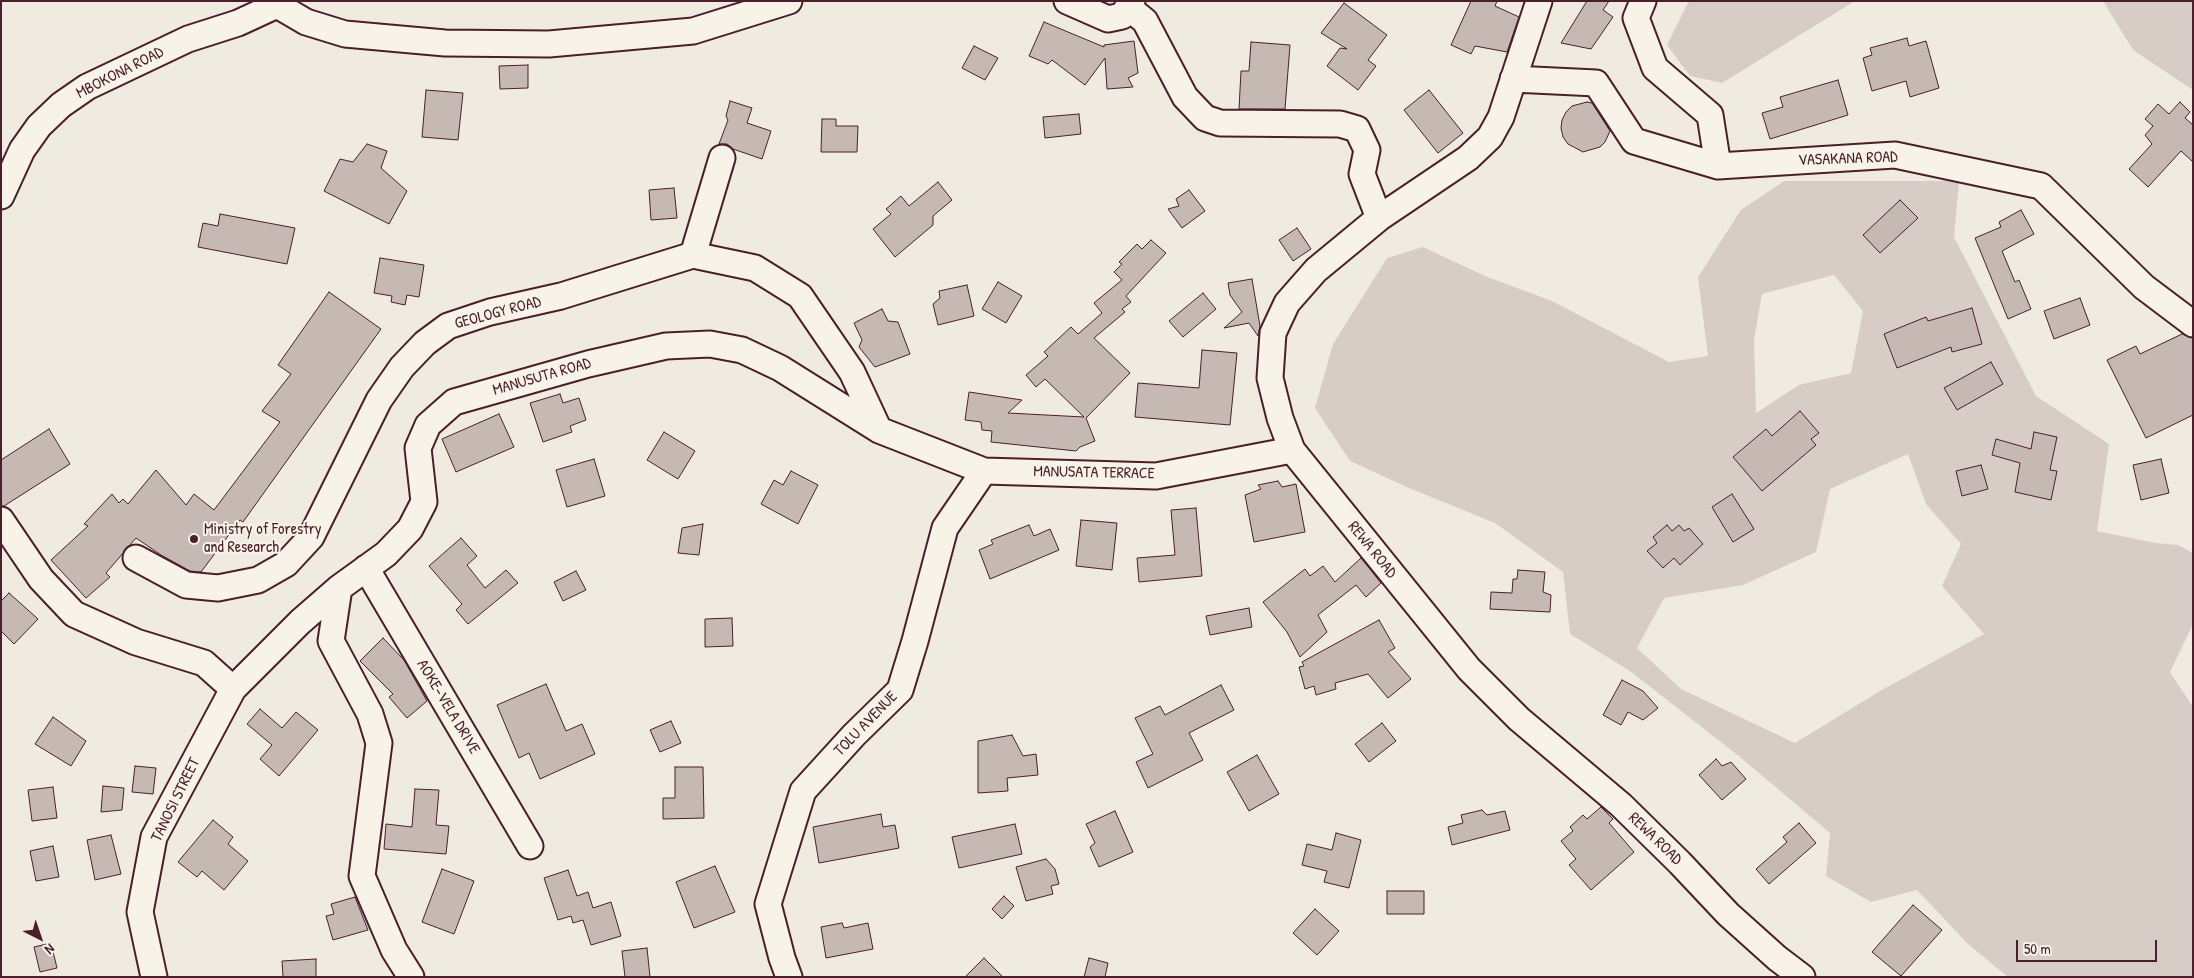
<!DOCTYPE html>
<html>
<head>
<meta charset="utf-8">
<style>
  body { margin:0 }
  #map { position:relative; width:2194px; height:978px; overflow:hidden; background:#f0ebe0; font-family:"Patrick Hand",sans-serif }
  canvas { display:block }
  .frame { position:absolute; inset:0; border:2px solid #4a1f2b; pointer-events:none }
  .north { position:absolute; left:15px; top:913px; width:50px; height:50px; -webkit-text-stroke:4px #f7f3e8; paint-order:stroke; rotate:139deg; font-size:14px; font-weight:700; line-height:20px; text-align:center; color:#4a1f2b }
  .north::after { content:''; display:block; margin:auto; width:18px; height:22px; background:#4a1f2b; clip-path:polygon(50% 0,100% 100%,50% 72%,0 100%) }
  .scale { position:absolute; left:2016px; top:940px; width:141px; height:22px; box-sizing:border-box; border:2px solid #4a1f2b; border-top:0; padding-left:6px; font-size:15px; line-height:18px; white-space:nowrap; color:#4a1f2b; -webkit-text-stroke:4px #f7f3e8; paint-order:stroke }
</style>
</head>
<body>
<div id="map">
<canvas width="2194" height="978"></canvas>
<div class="frame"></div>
<div class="north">N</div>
<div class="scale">50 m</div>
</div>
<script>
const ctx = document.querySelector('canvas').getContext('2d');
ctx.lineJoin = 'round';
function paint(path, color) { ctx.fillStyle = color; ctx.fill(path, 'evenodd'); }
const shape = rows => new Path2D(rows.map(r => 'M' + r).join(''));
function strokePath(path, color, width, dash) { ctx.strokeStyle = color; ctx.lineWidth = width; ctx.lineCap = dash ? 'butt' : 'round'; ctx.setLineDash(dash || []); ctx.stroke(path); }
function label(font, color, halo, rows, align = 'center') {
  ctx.font = font + ' "Patrick Hand",sans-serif'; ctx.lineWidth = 4; ctx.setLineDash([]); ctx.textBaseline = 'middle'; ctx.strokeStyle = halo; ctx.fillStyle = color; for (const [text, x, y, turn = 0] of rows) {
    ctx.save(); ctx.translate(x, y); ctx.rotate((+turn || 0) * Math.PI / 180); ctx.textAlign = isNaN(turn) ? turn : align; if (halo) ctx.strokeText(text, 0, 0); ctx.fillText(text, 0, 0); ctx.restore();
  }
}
paint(shape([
  [1689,1,1855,1,1722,83,1690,76,1667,45],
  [2103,1,2193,1,2193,90,2133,50],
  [1784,181,1959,181,1954,237,2036,396,2109,444,2097,531,2155,543,2178,545,2193,553,2193,624,2170,672,2193,707,2193,977,2008,977,1968,944,1917,890,1871,902,1826,876,1830,833,1740,757,1630,671,1570,634,1563,572,1495,523,1409,488,1350,461,1315,408,1333,344,1387,258,1423,247,1485,276,1552,301,1669,362,1708,356,1698,277,1741,210],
  [1834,275,1863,311,1851,373,1799,385,1756,413,1754,340,1762,294],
  [1908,454,1926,504,1961,544,1942,586,1984,634,1880,691,1795,743,1681,689,1637,648,1664,598,1743,585,1816,552,1830,489]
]), '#d8cdc6');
const building = shape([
  [1471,1,1497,1,1495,6,1519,17,1507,52,1475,46,1471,54,1451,45,1471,1],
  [1587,1,1609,1,1603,10,1613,17,1591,49,1561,43,1587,1],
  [1344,3,1387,35,1368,60,1376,66,1358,90,1327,66,1340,48,1347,49,1321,33,1344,3],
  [1044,22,1104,47,1104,45,1134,41,1138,73,1128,78,1133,87,1107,89,1105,58,1085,85,1052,60,1048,64,1029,56,1044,22],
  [1907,38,1909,46,1926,41,1939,88,1910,97,1906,81,1872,91,1863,58,1872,55,1870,48,1907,38],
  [1251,42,1290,45,1285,109,1239,109,1241,71,1249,71,1251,42],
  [974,46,998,58,985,80,962,68,974,46],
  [528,65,528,88,500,89,499,66,528,65],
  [1838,80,1848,115,1770,139,1762,113,1783,107,1780,97,1838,80],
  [426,90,463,93,458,140,422,137,426,90],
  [1429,90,1463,133,1438,153,1404,110,1429,90],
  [730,101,752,108,747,123,771,131,762,159,733,149,727,144,719,144,728,120,726,116,730,101],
  [1587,102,1592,103,1610,131,1605,142,1600,147,1583,152,1568,144,1563,137,1561,128,1562,120,1566,112,1572,106,1587,102],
  [2180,102,2190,112,2185,118,2193,125,2193,162,2181,151,2148,187,2129,169,2152,144,2145,135,2153,126,2145,119,2158,104,2169,114,2180,102],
  [1079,114,1081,134,1045,138,1043,117,1079,114],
  [822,119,836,119,836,126,858,126,857,152,821,152,822,119],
  [367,144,387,151,381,168,407,191,389,224,324,191,340,159,353,162,367,144],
  [938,182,952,200,933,216,933,225,895,257,873,229,891,214,886,209,901,196,909,206,938,182],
  [674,188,677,218,651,220,649,190,674,188],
  [1189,190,1205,211,1182,228,1168,209,1179,206,1176,199,1189,190],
  [1900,200,1918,218,1880,253,1863,235,1900,200],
  [2021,210,2034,234,2002,251,2015,282,2019,280,2031,309,2008,319,1975,238,2001,227,1999,222,2021,210],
  [220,214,295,228,287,264,198,247,203,223,218,226,220,214],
  [1297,228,1311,249,1293,261,1279,240,1297,228],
  [1151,240,1166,253,1126,296,1131,302,1122,309,1125,312,1094,338,1130,373,1086,418,1095,441,1080,447,1076,451,991,442,992,431,982,430,981,422,965,420,969,392,1022,400,1008,413,1084,417,1045,379,1036,387,1026,375,1048,356,1044,352,1071,327,1078,334,1102,313,1094,303,1122,280,1114,272,1122,264,1119,262,1137,244,1142,249,1151,240],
  [380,258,424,265,419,297,407,295,405,305,391,302,392,296,374,293,380,258],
  [1252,279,1260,326,1258,336,1249,323,1224,328,1242,312,1230,295,1228,283,1252,279],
  [998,282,1022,296,1006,323,982,309,998,282],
  [967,285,974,316,938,325,933,304,940,298,939,291,967,285],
  [329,292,381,329,243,522,240,520,201,572,190,571,161,555,136,538,106,573,110,577,86,598,51,560,88,526,84,524,112,494,119,503,123,499,128,504,156,470,186,505,194,494,214,510,280,422,262,411,291,374,278,365,329,292],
  [1203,293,1216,309,1183,337,1169,321,1203,293],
  [2080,298,2090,325,2054,339,2044,311,2080,298],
  [1972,308,1982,344,1952,352,1951,347,1897,368,1884,334,1926,317,1928,321,1972,308],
  [882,309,888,321,898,322,910,354,875,367,859,347,862,340,854,323,882,309],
  [2182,334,2193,338,2193,415,2146,438,2107,360,2136,346,2140,354,2182,334],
  [1202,350,1237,353,1230,425,1135,417,1138,383,1199,388,1202,350],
  [1991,362,2003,384,1957,410,1944,388,1991,362],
  [560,394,563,403,579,398,586,420,570,426,572,432,543,442,530,403,560,394],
  [1800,411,1819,433,1811,439,1816,445,1762,491,1733,457,1766,429,1772,436,1800,411],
  [499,414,514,447,456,472,442,439,499,414],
  [49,429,70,464,4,506,1,506,1,460,49,429],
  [664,432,695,451,678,479,647,460,664,432],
  [2034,432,2057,437,2050,470,2057,471,2051,500,2015,492,2020,463,1992,455,1996,439,2031,449,2034,432],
  [594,459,605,496,567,507,556,470,594,459],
  [2161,459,2169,493,2141,500,2133,465,2161,459],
  [1981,465,1988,489,1962,496,1956,471,1981,465],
  [791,471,818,485,798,524,761,504,774,480,783,485,791,471],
  [1278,481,1282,487,1296,484,1305,532,1254,542,1245,495,1261,489,1258,485,1278,481],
  [1732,494,1754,529,1733,542,1712,507,1732,494],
  [1196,508,1202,576,1139,582,1137,558,1175,555,1171,510,1196,508],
  [1081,520,1117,523,1112,570,1076,566,1081,520],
  [703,524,699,555,678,553,682,528,703,524],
  [1029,525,1034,536,1050,529,1059,550,990,579,979,550,993,544,991,540,1029,525],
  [1667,525,1672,531,1679,525,1684,531,1689,528,1703,544,1680,565,1674,558,1663,568,1647,551,1657,543,1653,537,1667,525],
  [461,538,477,556,467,565,485,588,506,570,518,583,468,624,456,610,462,604,429,566,461,538],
  [1361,558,1381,583,1366,597,1356,585,1318,615,1327,632,1300,657,1287,632,1263,602,1305,569,1310,576,1323,566,1335,582,1361,558],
  [1518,570,1545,572,1543,592,1551,595,1550,612,1490,609,1491,592,1512,593,1513,579,1517,579,1518,570],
  [576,571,586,590,563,601,554,582,576,571],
  [9,593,38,619,14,644,1,631,1,601,9,593],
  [1249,608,1252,627,1210,635,1206,616,1249,608],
  [732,618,733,646,705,647,705,619,732,618],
  [1379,620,1395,648,1388,652,1411,679,1388,698,1368,674,1335,683,1336,689,1316,695,1314,686,1305,689,1299,667,1304,666,1302,662,1379,620],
  [383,638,404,660,427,701,407,718,389,697,393,694,360,661,383,638],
  [1622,680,1643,691,1658,708,1643,720,1628,712,1621,725,1603,715,1622,680],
  [546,684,566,731,582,724,595,754,540,779,529,753,519,758,497,705,546,684],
  [1221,685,1234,710,1189,733,1203,760,1148,788,1136,762,1153,754,1135,718,1160,706,1165,715,1221,685],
  [260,709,282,728,296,712,318,730,279,776,260,759,272,745,247,724,260,709],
  [53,717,86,741,71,766,35,744,53,717],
  [671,721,681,743,660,752,650,730,671,721],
  [1382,723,1396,741,1369,762,1355,744,1382,723],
  [1012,735,1023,756,1036,754,1038,775,1007,778,1008,791,978,793,978,741,1012,735],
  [1257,755,1279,794,1249,811,1227,772,1257,755],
  [1716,759,1722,766,1731,762,1746,779,1722,800,1699,775,1716,759],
  [135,766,156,768,153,794,132,792,135,766],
  [675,767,703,767,704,818,663,819,663,798,675,798,675,767],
  [103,786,124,788,122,810,101,812,103,786],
  [53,787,57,818,32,821,28,790,53,787],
  [415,789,439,790,436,825,449,826,446,854,384,849,386,824,412,827,415,789],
  [1601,807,1613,819,1609,823,1634,852,1591,890,1569,865,1576,859,1561,841,1573,831,1570,827,1583,815,1587,819,1601,807],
  [1482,810,1487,815,1505,811,1510,830,1452,845,1448,827,1463,823,1461,815,1482,810],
  [1115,811,1133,852,1099,867,1090,847,1095,843,1086,824,1115,811],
  [881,814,883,827,895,825,899,848,819,863,813,827,881,814],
  [213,820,233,837,228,844,248,861,224,890,202,871,197,877,178,862,213,820],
  [1799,823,1816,843,1769,884,1756,869,1787,842,1783,837,1799,823],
  [1015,824,1022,854,959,868,952,837,1015,824],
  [1336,833,1361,840,1349,888,1324,882,1327,871,1302,865,1307,844,1332,850,1336,833],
  [111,835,121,874,95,880,87,840,111,835],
  [53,846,59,877,36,881,30,851,53,846],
  [1046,859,1055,869,1059,884,1051,886,1053,894,1026,901,1016,867,1046,859],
  [715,866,735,912,694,928,676,882,715,866],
  [442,869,474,881,454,934,422,922,442,869],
  [568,870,577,896,588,892,593,908,611,902,621,936,591,945,583,920,573,923,571,916,558,920,544,878,568,870],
  [1387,891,1424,891,1424,914,1387,914,1387,891],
  [1004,896,1014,906,1002,919,992,909,1004,896],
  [355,897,368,930,333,940,326,916,334,914,331,904,355,897],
  [1913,905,1942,930,1901,976,1872,952,1913,905],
  [1315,909,1339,931,1317,955,1293,933,1315,909],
  [842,923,844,928,868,923,873,949,826,958,821,927,842,923],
  [51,943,57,968,40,972,34,947,51,943],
  [647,948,650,977,625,977,622,951,647,948],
  [984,958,1003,977,965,977,984,958],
  [1089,958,1108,963,1105,977,1084,977,1089,958],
  [316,959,316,977,283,977,282,961,316,959]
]);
paint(building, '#c6b8b3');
strokePath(building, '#4a1f2b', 1);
const minor = shape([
  [1067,1,1108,19,1122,16,1132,1],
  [1539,1,1501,117,1490,137,1468,158,1379,218,1316,270,1287,303,1273,333,1270,378,1280,418,1292,450,1469,669,1519,719,1621,805,1680,863,1728,914,1777,958,1802,977],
  [1643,1,1636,18,1655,68,1710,115,1718,166],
  [277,5,306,22,345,34,445,43,549,44,693,31,789,1],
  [1129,8,1145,21,1185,97,1205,118,1220,123,1340,124,1357,129,1367,150,1362,174,1379,218],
  [1513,79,1596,83,1634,141,1718,166,1895,155,2041,186,2144,287,2193,324],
  [1,196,22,150,39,126,61,105,87,87,188,39,238,23,277,5,281,1],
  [693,255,722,158],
  [1,520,41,579,74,614,136,642,204,663,233,689],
  [136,558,186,585,218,588,258,580,286,564,311,537,379,400,402,367,425,343,448,326,490,312,561,296,693,255,755,268,800,296,852,372,879,430],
  [366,568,530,846],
  [339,588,331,641,370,714,379,743,362,876,394,950,411,977],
  [154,977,140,912,154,837,233,689,300,622,339,588,386,554,410,529,424,502,418,448,428,425,454,402,588,364,666,346,710,344,742,350,780,368,879,430,984,471,1156,476,1292,450],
  [789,977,782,958,768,904,803,791,854,735,900,690,915,641,945,528,984,471]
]);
strokePath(minor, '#4a1f2b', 29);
strokePath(minor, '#f7f3e8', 25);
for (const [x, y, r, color] of [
  [194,539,5,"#4a1f2b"]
]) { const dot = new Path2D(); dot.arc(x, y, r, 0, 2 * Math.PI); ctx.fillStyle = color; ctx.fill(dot); strokePath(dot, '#f7f3e8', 2); }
label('16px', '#4a1f2b', '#f7f3e8', [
  ["MBOKONA ROAD",120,73,-27],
  ["VASAKANA ROAD",1848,159,-2],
  ["GEOLOGY ROAD",498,313,-15],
  ["MANUSUTA ROAD",542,377,-16],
  ["MANUSATA TERRACE",1094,473,1],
  ["REWA ROAD",1372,550,51],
  ["AOKE-VELA DRIVE",448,707,59],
  ["TOLU AVENUE",866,724,-46],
  ["TANOSI STREET",176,800,-64],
  ["REWA ROAD",1655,839,44]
]);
label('16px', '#4a1f2b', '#f7f3e8', [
  ["Ministry of Forestry",204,530],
  ["and Research",204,548]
], 'left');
</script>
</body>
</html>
